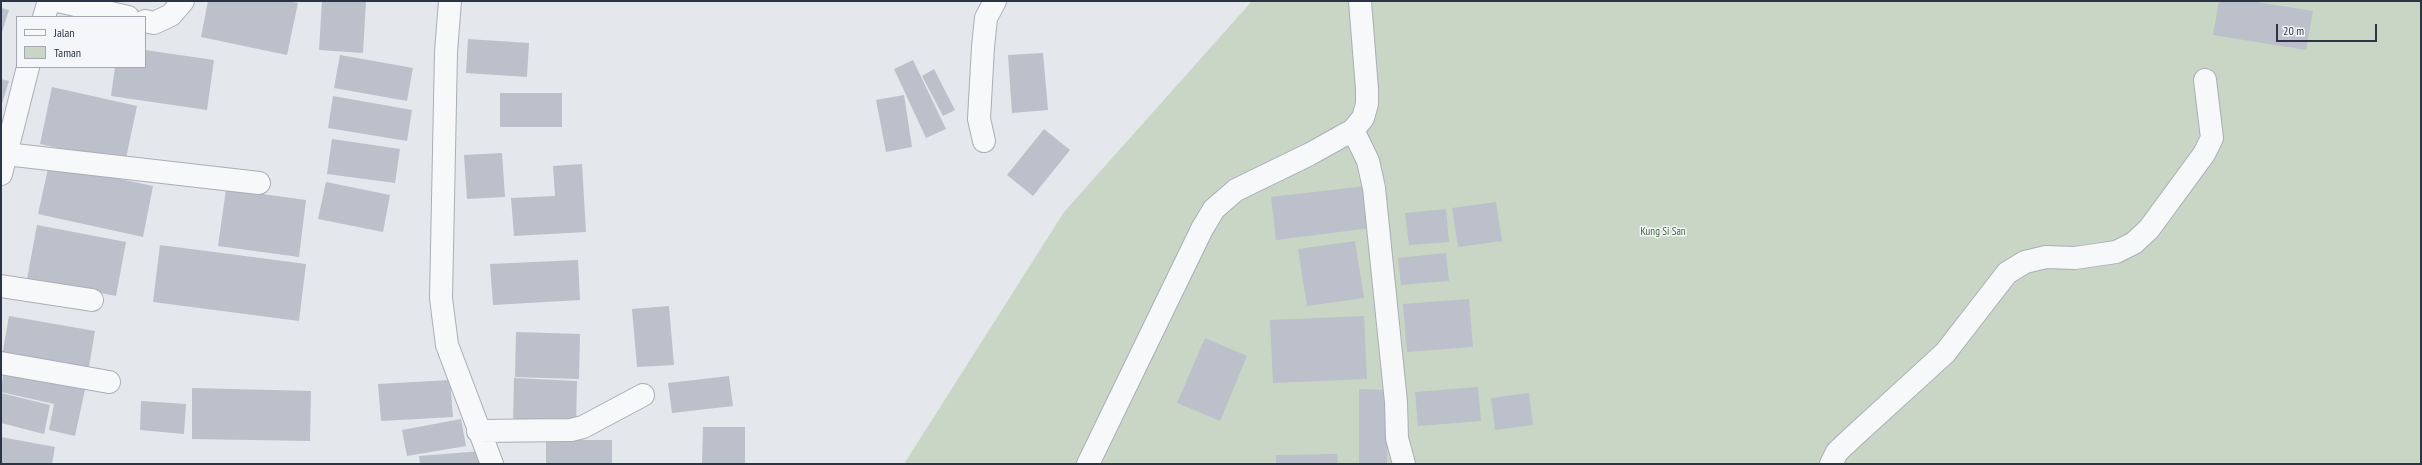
<!DOCTYPE html>
<html>
<head>
<meta charset="utf-8">
<style>
  body { margin:0 }
  #map { position:relative; width:2422px; height:465px; overflow:hidden; background:#e4e7ec; font-family:"PT Sans Narrow",sans-serif }
  canvas { display:block }
  .frame { position:absolute; inset:0; border:2px solid #2b3445; pointer-events:none }
  .legend { position:absolute; left:16px; top:16px; width:130px; height:52px; box-sizing:border-box; background:#f4f6f9; border:1px solid #a4a8b1; margin:0; padding:5px 7px; list-style:none; font-size:12px; color:#2b3445 }
  .legend li { display:flex; align-items:center; gap:8px; height:20px }
  .legend b { width:20px; border:1px solid #a4a8b1 }
  .scale { position:absolute; left:2276px; top:24px; width:101px; height:18px; box-sizing:border-box; border:2px solid #2b3445; border-top:0; padding-left:5px; font-size:12px; line-height:14px; white-space:nowrap; color:#2b3445; -webkit-text-stroke:3px #f4f6f9; paint-order:stroke }
</style>
</head>
<body>
<div id="map">
<canvas width="2422" height="465"></canvas>
<div class="frame"></div>
<ul class="legend">
<li><b style="height:5px;background:#f7f8fa"></b>Jalan</li>
<li><b style="height:11px;background:#c9d6c5"></b>Taman</li>
</ul>
<div class="scale">20 m</div>
</div>
<script>
const ctx = document.querySelector('canvas').getContext('2d');
ctx.lineJoin = 'round';
function paint(path, color) { ctx.fillStyle = color; ctx.fill(path, 'evenodd'); }
const shape = rows => new Path2D(rows.map(r => 'M' + r).join(''));
function strokePath(path, color, width, dash) { ctx.strokeStyle = color; ctx.lineWidth = width; ctx.lineCap = dash ? 'butt' : 'round'; ctx.setLineDash(dash || []); ctx.stroke(path); }
function label(font, color, halo, rows, align = 'center') {
  ctx.font = font + ' "PT Sans Narrow",sans-serif'; ctx.lineWidth = 3; ctx.setLineDash([]); ctx.textBaseline = 'middle'; ctx.strokeStyle = halo; ctx.fillStyle = color; for (const [text, x, y, turn = 0] of rows) {
    ctx.save(); ctx.translate(x, y); ctx.rotate((+turn || 0) * Math.PI / 180); ctx.textAlign = isNaN(turn) ? turn : align; if (halo) ctx.strokeText(text, 0, 0); ctx.fillText(text, 0, 0); ctx.restore();
  }
}
paint(shape([
  [1252,1,2421,1,2421,464,904,464,1064,212]
]), '#c9d6c5');
paint(shape([
  [208,1,288,1,298,3,287,55,201,37],
  [322,1,366,1,363,53,319,50],
  [2219,1,2250,1,2313,11,2306,50,2213,35],
  [1,8,9,10,1,35],
  [468,39,529,43,527,77,466,73],
  [145,50,214,60,207,110,111,96,115,67,145,67],
  [1043,53,1048,110,1012,113,1008,55],
  [340,55,413,68,407,101,334,88],
  [913,60,946,129,926,138,894,69],
  [934,69,955,110,943,116,922,76],
  [1,79,9,81,1,107],
  [52,87,137,106,125,163,40,144],
  [500,93,562,93,562,127,500,127],
  [904,95,912,147,886,152,876,100],
  [333,96,412,110,407,141,328,128],
  [1044,129,1070,150,1033,196,1007,175],
  [332,139,400,149,395,183,327,174],
  [502,153,505,197,467,199,464,155],
  [49,164,153,186,143,237,38,214],
  [582,164,586,232,514,236,511,198,555,196,553,166],
  [326,182,390,195,383,232,318,219],
  [1366,186,1371,228,1276,240,1271,197],
  [226,189,306,200,299,257,218,246],
  [1496,202,1502,241,1458,247,1452,208],
  [1446,209,1449,242,1409,245,1405,213],
  [37,225,126,242,116,296,27,279],
  [1355,241,1364,298,1307,306,1298,249],
  [160,245,306,264,299,321,153,302],
  [1446,253,1449,281,1401,285,1398,258],
  [578,260,580,300,493,305,490,264],
  [1469,299,1473,347,1407,352,1403,304],
  [669,306,674,365,637,367,632,309],
  [9,316,95,331,88,373,2,356],
  [1364,316,1367,379,1273,383,1270,320],
  [516,332,580,334,579,379,515,377],
  [1205,338,1247,356,1220,421,1177,403],
  [4,367,86,385,75,436,49,430,54,404,1,392],
  [729,376,733,406,672,413,668,383],
  [514,378,577,381,576,426,513,423],
  [450,380,453,417,381,421,378,384],
  [1478,387,1481,421,1418,426,1415,392],
  [192,388,311,391,310,441,192,439],
  [1359,389,1388,390,1387,464,1359,464],
  [1,393,50,405,44,434,1,423],
  [1529,393,1533,425,1495,430,1491,398],
  [141,401,186,404,184,434,140,430],
  [461,419,466,446,407,456,402,430],
  [703,427,745,427,745,464,702,464],
  [1,437,55,447,52,464,1,464],
  [546,440,612,440,612,464,546,464],
  [482,451,483,464,420,464,419,456],
  [1337,454,1338,464,1276,464,1276,455]
]), '#bbc0ca');
const minor = shape([
  [58,1,128,17],
  [450,1,446,52,441,298,447,345,492,464],
  [44,17,49,1],
  [145,21,154,23,171,15,183,1],
  [1353,130,1368,161,1374,188,1396,402,1397,438,1404,464],
  [984,141,979,119,983,47,986,18,995,1],
  [6,154,259,183],
  [1,174,28,67],
  [1,286,92,300],
  [1,363,109,382],
  [478,431,571,430,583,427,643,395],
  [1088,464,1202,229,1214,209,1236,190,1310,154,1353,130,1363,118,1367,104,1367,89,1360,1],
  [1831,464,1837,452,1854,436,1945,353,2007,273,2025,262,2046,257,2075,258,2116,252,2134,243,2149,229,2204,154,2212,138,2205,80]
]);
strokePath(minor, '#a9aeb7', 24);
strokePath(minor, '#f7f8fa', 22);
label('11px', '#3f6138', '#f4f6f9', [
  ["Kung Si San",1663,232]
]);
</script>
</body>
</html>
